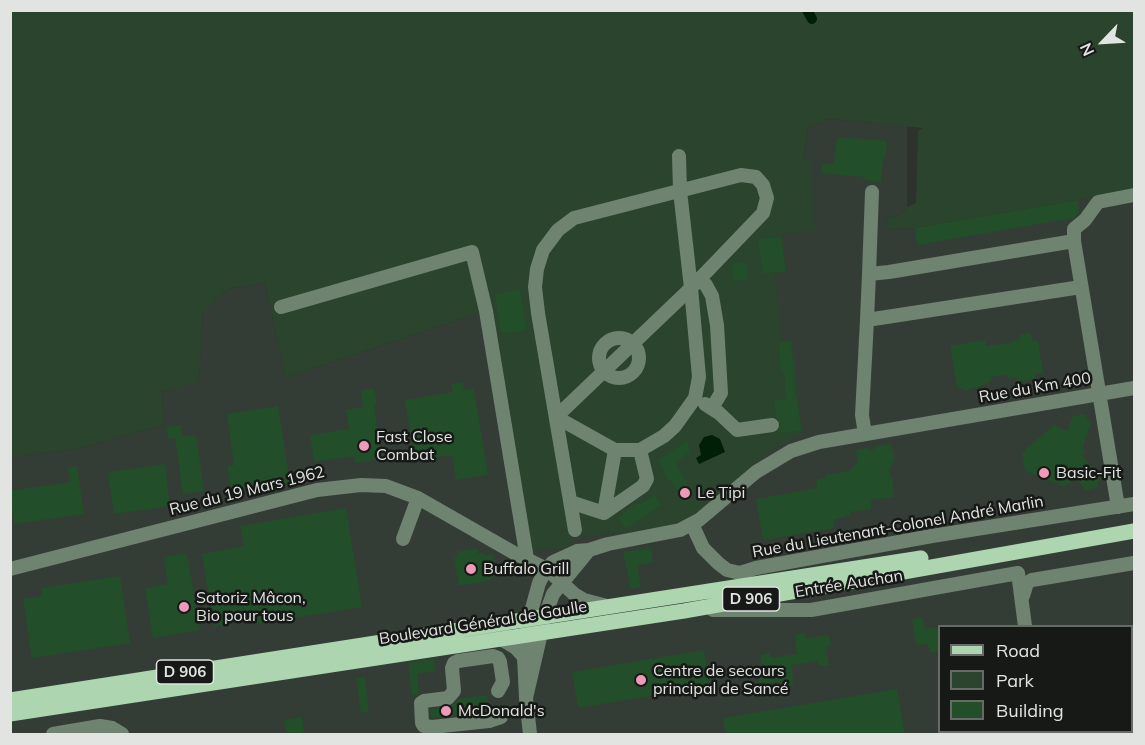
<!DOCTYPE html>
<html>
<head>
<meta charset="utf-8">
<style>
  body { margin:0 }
  #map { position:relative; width:1145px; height:745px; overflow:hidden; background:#2d322d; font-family:Mulish,sans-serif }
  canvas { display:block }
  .frame { position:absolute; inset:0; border:12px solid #e1e4e1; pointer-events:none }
  .legend { position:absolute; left:938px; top:625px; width:195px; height:108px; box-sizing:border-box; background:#171917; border:2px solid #686a68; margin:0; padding:8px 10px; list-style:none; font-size:18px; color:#e1e4e1 }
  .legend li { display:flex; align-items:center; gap:12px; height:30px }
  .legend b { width:30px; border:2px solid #686a68 }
  .north { position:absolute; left:1073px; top:12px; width:60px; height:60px; -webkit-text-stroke:4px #171917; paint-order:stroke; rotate:245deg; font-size:16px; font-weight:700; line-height:24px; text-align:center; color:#e1e4e1 }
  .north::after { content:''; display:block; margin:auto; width:21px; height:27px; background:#e1e4e1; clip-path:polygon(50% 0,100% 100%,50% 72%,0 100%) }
</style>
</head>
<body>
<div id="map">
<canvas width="1145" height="745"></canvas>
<div class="frame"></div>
<ul class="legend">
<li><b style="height:8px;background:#acd5b0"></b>Road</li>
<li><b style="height:16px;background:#2b442e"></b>Park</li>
<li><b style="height:16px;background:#224e29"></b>Building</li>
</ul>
<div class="north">N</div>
</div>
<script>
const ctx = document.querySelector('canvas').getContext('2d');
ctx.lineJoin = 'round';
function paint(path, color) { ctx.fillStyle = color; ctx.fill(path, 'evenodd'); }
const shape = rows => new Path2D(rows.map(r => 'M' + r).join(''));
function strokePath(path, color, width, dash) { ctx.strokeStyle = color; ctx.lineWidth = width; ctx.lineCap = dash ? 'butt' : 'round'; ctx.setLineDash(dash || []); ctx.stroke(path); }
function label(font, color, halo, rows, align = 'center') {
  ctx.font = font + ' Mulish,sans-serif'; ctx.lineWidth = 5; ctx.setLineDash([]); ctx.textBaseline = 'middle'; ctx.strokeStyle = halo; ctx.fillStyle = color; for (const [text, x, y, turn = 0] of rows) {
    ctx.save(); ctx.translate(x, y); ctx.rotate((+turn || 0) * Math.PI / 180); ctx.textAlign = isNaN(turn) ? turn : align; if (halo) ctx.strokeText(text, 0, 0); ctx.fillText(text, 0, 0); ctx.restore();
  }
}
paint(shape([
  [829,119,907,126,907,207,900,215,886,217,887,229,915,228,1134,190,1134,734,11,734,10,457,77,449,164,425,162,392,199,380,203,311,228,289,265,283,285,378,491,309,804,158,808,127],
  [940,626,1132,626,1132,732,940,732]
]), '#343d35');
paint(shape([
  [10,11,1134,11,1134,190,915,228,887,229,886,217,900,215,907,207,916,203,918,131,923,128,829,119,808,127,804,158,811,160,815,230,782,234,786,273,775,275,783,344,793,344,802,434,768,452,695,514,669,526,573,538,568,547,532,551,491,309,285,378,265,283,228,289,203,312,199,381,162,392,164,425,77,449,11,457]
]), '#2b442e');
paint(shape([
  [712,435,720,439,725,452,699,464,696,458,701,455,699,445,704,437]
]), '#001f05');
strokePath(shape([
  [807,10,812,19]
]), '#001f05', 10);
paint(shape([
  [837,137,887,141,886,157,883,157,881,182,864,180,865,177,821,173,822,163,834,164],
  [1077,200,1079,213,1073,218,917,245,915,228],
  [781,237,786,271,763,274,758,239],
  [746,262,748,279,734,281,732,264],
  [520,289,527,330,501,334,495,294],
  [1031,333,1032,341,1038,340,1043,373,1035,374,1035,379,1017,382,1016,377,1008,379,1007,375,991,377,991,381,978,387,969,389,969,391,957,387,950,346,985,340,986,346,1012,343,1011,341,1020,339,1020,335],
  [791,341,796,398,797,397,801,431,777,433,781,424,776,417,774,400,786,399,784,372,781,372,779,342],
  [463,382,464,390,474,389,488,475,456,480,452,455,415,460,405,400,453,392,451,384],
  [374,388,377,405,374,406,382,459,355,463,353,456,314,462,310,435,349,429,346,410,363,407,361,390],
  [278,406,290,483,241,491,242,494,232,496,227,466,234,465,227,414],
  [1084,414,1091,423,1083,446,1085,453,1082,455,1100,477,1096,488,1085,490,1076,478,1065,487,1025,471,1022,453,1025,452,1025,449,1054,425,1067,431,1073,416],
  [181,425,183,437,196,435,204,491,183,494,175,438,168,439,166,427],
  [687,441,690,452,675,463,691,489,681,495,671,481,667,479,664,475,665,471,658,460],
  [891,444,895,459,889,470,892,477,894,497,871,500,871,509,850,512,851,515,833,520,834,528,763,540,756,499,817,488,816,480,826,478,826,475,849,471,858,461,856,450,867,448,872,451,875,446],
  [165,464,170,506,114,514,108,472],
  [77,466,84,514,14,524,10,491,70,482,68,468],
  [655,495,661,505,626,528,619,518,636,503,641,504],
  [346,508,362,607,256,624,255,619,214,626,202,554,244,546,240,526],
  [477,548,478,554,484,553,485,556,493,554,497,576,493,577,489,581,459,586,454,558,458,557,457,552],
  [651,548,653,563,637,565,641,587,631,589,623,552],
  [187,553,200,630,153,638,145,588,168,584,164,557],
  [120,576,130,643,32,658,23,599,42,596,41,588],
  [923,617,925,629,938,627,939,629,939,652,930,653,928,644,916,645,912,619],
  [805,633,806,638,829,635,831,645,827,645,828,649,826,650,829,665,819,666,818,661,792,665,793,685,783,686,782,681,759,685,758,675,761,674,761,670,762,670,760,655,770,653,771,658,797,654,795,635],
  [704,650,711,686,578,708,572,672],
  [434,659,435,671,417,674,419,694,412,695,408,663],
  [365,677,369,712,361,713,356,678],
  [897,689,905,735,726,735,723,718],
  [487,695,489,711,431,718,430,709,450,707,459,699],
  [302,717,304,735,287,735,284,720]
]), '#224e29');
strokePath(shape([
  [872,192,869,274,889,272,1074,241,1118,507],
  [1074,241,1074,229,1085,220,1098,202,1134,195],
  [869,274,867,320,1081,287],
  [699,280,706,285,712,296,717,325,721,393,712,408],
  [281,307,472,252,486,311,527,559],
  '599 358a20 20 0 1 1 40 0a20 20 0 1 1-40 0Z',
  [705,404,719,413,737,430,772,425],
  [865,434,862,415,867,320],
  [615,450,556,417,691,288,680,191,679,156],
  [570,502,604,513,615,450,640,450,664,436,675,426,695,398,699,377,691,288,763,213,767,198,763,185,756,177,741,175,574,218,558,230,543,250,537,269,535,287,538,313,575,530],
  [604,513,643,486,647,479,640,450],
  [692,524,703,548,718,563,727,570,740,573,756,568,932,536,1134,504],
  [403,539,418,498],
  [10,569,317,490,361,485,386,486,418,498,516,554,547,569,574,594,584,600,607,606],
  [1023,596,1027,583,1032,580,1134,563],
  [713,610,811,610,1018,573,1025,626],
  [501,639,516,648,524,657,526,698,545,616,553,594,589,550],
  [1132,655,1134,655],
  [524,657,529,619,539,583,545,571,553,562,577,551,589,550,608,544,680,530,699,520,756,472,791,451,819,442,1134,388],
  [498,691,503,682,500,662,498,658,493,656,458,661,454,663,452,668,454,691,448,698,424,701,421,703,422,723,424,726,432,727,489,721,501,717],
  [526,698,530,734],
  [1037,732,1037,734],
  [53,734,100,726,112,728,122,734]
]), '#6f8371', 14);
strokePath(shape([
  [10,700,921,558],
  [10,714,684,611,1134,531]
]), '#acd5b0', 15);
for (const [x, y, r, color] of [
  [364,446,6,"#ef9ab8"],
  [1044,473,6,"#ef9ab8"],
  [685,493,6,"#ef9ab8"],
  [471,569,6,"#ef9ab8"],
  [184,607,6,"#ef9ab8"],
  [641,680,6,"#ef9ab8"],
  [446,711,6,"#ef9ab8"]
]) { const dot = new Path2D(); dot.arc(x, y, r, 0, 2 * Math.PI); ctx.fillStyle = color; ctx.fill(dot); strokePath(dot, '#171917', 2); }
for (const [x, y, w] of [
  [751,599,57],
  [185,672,57]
]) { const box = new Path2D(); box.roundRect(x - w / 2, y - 12, w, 24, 4.5); ctx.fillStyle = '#171917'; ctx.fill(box); strokePath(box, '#e1e4e1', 1.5); }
label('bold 15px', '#e1e4e1', null, [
  ["D 906",751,599],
  ["D 906",185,672]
]);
label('16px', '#e1e4e1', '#171917', [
  ["Rue du Km 400",1035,388,-10],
  ["Rue du 19 Mars 1962",247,491,-14],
  ["Rue du Lieutenant-Colonel André Marlin",898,527,-10],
  ["Entrée Auchan",849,584,-9],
  ["Boulevard Général de Gaulle",483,623,-9]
]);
label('16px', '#e1e4e1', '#171917', [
  ["Fast Close",376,437],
  ["Combat",376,455],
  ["Basic-Fit",1056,473],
  ["Le Tipi",697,493],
  ["Buffalo Grill",483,569],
  ["Satoriz Mâcon,",196,598],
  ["Bio pour tous",196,616],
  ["Centre de secours",653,671],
  ["principal de Sancé",653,689],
  ["McDonald's",458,711]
], 'left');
</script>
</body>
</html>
